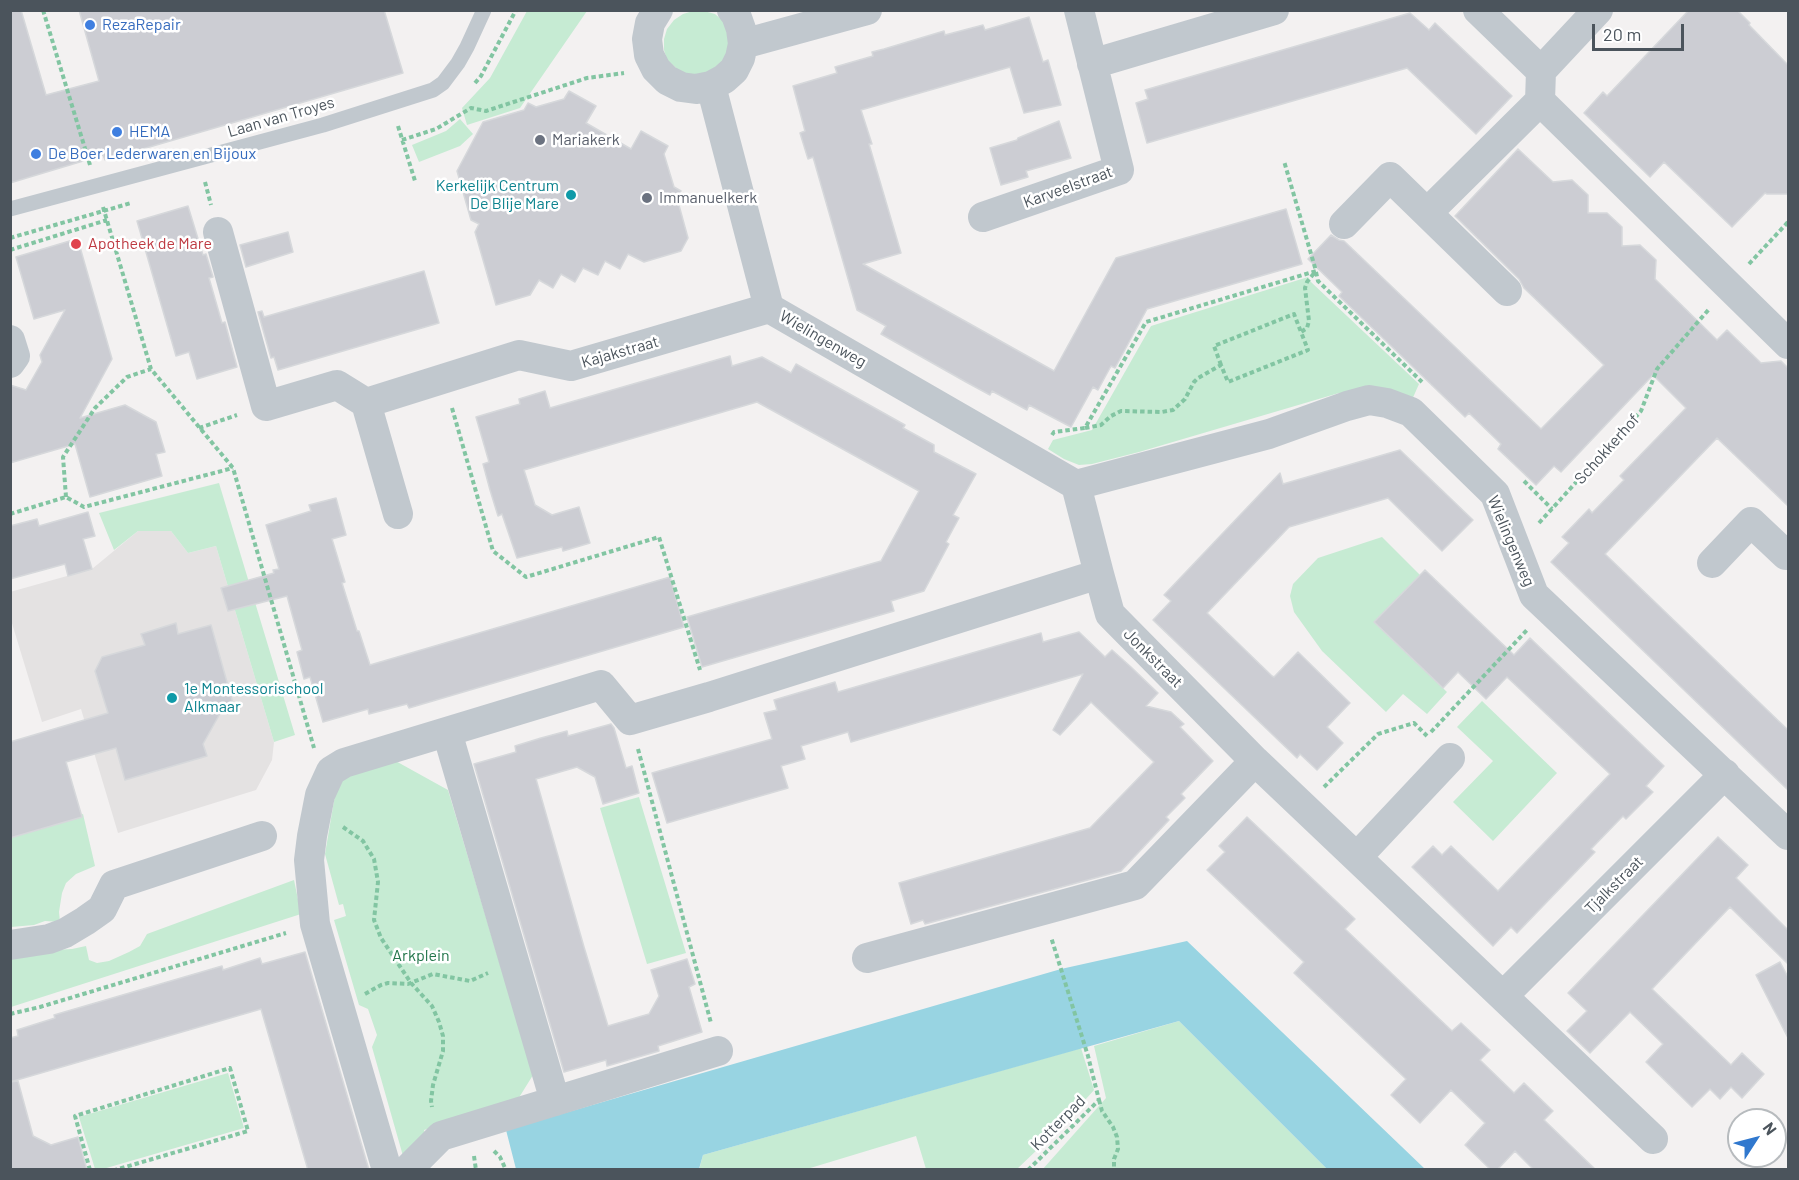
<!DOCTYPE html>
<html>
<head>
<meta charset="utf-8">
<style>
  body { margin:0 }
  #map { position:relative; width:1799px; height:1180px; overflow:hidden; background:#f3f1f1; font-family:Barlow,sans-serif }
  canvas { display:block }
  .frame { position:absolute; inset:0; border:12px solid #4b545c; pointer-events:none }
  .north { position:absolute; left:1727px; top:1108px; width:60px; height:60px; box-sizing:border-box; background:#fff; border:2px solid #b7bbbe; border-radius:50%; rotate:54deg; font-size:16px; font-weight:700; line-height:24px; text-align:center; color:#4b545c }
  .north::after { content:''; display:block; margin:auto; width:21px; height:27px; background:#3078ce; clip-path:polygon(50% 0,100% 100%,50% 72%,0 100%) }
  .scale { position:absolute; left:1592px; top:24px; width:92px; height:27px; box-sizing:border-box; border:3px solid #4b545c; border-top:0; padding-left:8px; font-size:18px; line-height:21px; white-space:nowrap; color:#4b545c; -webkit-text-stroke:4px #fff; paint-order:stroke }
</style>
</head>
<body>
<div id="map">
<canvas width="1799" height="1180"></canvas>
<div class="frame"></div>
<div class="north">N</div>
<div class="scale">20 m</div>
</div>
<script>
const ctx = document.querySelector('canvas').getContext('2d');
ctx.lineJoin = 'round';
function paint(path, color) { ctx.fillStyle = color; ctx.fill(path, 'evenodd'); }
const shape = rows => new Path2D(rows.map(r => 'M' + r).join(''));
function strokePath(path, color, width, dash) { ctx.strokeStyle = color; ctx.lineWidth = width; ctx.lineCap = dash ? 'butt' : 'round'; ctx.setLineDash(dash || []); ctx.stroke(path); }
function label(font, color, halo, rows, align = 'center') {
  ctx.font = font + ' Barlow,sans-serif'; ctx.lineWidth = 5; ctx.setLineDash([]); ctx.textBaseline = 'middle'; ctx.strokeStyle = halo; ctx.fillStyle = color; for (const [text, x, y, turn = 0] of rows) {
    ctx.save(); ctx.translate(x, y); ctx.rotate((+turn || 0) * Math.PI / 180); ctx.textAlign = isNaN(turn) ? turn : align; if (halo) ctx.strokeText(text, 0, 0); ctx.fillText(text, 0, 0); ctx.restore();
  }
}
paint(shape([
  [138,531,171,531,188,553,216,546,274,742,272,760,256,790,118,833,81,709,42,722,11,620,10,592,92,569]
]), '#e4e2e2');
paint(shape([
  [527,11,587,11,520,108,467,125,462,108,490,78],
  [693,11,704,11,715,14,723,21,732,42,719,72,685,76,667,60,664,50,664,39,667,29,674,20,683,14],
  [460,119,473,134,460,146,419,162,412,145,446,131],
  [1308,277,1311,282,1419,384,1411,402,1339,393,1139,452,1092,464,1079,465,1064,459,1048,449,1053,440,1092,430,1151,326],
  [219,483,295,735,274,742,216,546,188,553,171,531,138,531,114,550,99,513],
  [1382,537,1420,575,1374,622,1447,692,1427,714,1403,694,1386,712,1322,651,1294,612,1290,596,1293,584,1318,558],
  [1482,701,1557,773,1493,841,1453,802,1493,761,1457,727],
  [392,759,448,790,533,1075,515,1104,424,1130,426,1136,403,1156,372,1047,377,1035,368,1009,359,1005,334,920,346,916,343,904,339,905,325,854,337,783,343,774],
  [639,797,686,953,647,964,600,808],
  [83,814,95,866,76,874,66,883,62,893,59,912,60,922,45,921,34,925,11,927,11,836],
  [294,880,301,914,11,1007,10,955,54,950,72,949,86,946,89,960,97,963,109,961,129,952,140,946,147,934],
  [1179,1021,1327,1169,1042,1170,1106,1098,1094,1046],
  [1081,1048,1094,1090,1060,1128,1017,1169,926,1169,916,1136,807,1169,699,1170,703,1155],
  [228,1073,244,1128,103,1169,95,1169,79,1117]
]), '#c6ebd3');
paint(shape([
  [1187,941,1425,1169,1327,1169,1179,1021,703,1155,699,1169,516,1169,506,1130,1061,969]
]), '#98d4e2');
const building = shape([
  [10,10,21,10,46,95,99,81,79,10,384,10,403,73,105,160,103,155,10,183,10,10],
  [1689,10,1737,10,1750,23,1749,25,1788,65,1788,194,1767,194,1765,193,1732,227,1664,162,1650,177,1584,113,1603,92,1607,96,1689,10],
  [1410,13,1429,30,1435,23,1512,96,1476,134,1407,68,1147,143,1136,103,1148,99,1145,90,1410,13],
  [1029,17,1043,62,1048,60,1061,105,1024,113,1010,67,861,110,872,144,869,144,901,253,863,264,1054,371,1116,258,1286,209,1302,264,1147,309,1115,368,1111,366,1098,390,1093,387,1071,427,1029,405,1027,410,992,391,990,395,966,382,881,334,886,326,857,310,813,157,808,159,800,133,805,131,793,86,837,73,835,67,873,56,872,52,884,49,944,31,945,35,983,25,985,30,1029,17],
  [569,91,596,106,586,123,631,149,641,131,668,146,664,154,674,187,681,191,677,198,688,238,681,251,644,262,628,254,620,269,605,261,598,275,583,268,575,282,561,274,553,288,539,280,530,295,496,305,475,232,479,224,471,220,457,171,483,122,524,110,528,103,536,107,564,99,569,91],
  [1059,121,1071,158,1026,171,1028,177,1001,185,990,148,1017,140,1018,138,1059,121],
  [1518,149,1553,182,1572,180,1588,195,1588,213,1607,213,1622,227,1622,246,1640,245,1656,260,1655,279,1717,340,1727,330,1761,363,1781,361,1788,368,1788,506,1717,438,1605,554,1788,730,1788,790,1551,562,1569,543,1562,537,1589,509,1592,513,1624,480,1620,476,1686,408,1653,375,1561,472,1554,466,1536,485,1498,449,1501,444,1469,413,1465,417,1339,296,1342,292,1308,259,1331,235,1339,240,1344,241,1541,429,1604,365,1524,288,1519,279,1455,216,1518,149],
  [188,206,203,255,206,254,213,277,209,278,222,323,225,322,237,367,197,379,189,352,176,356,137,221,188,206],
  [288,232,293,252,246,267,240,245,288,232],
  [73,240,75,248,80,247,112,359,80,418,125,405,156,422,165,452,156,454,162,476,90,497,75,444,10,463,10,385,26,390,42,362,40,355,65,310,34,319,16,257,73,240],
  [424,271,439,323,278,370,274,357,271,358,258,312,262,311,264,317,424,271],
  [730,356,732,366,762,357,791,373,796,364,905,425,903,428,934,445,934,452,976,474,953,515,959,518,946,542,949,544,924,591,891,601,894,611,702,667,687,617,881,561,919,491,757,402,524,470,535,505,552,515,579,507,590,543,563,551,562,547,517,558,502,514,498,516,490,490,483,464,489,462,476,417,520,404,519,399,545,391,550,408,730,356],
  [1400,450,1473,520,1442,551,1388,498,1289,527,1207,613,1272,676,1274,677,1298,652,1350,703,1327,727,1343,743,1317,770,1300,754,1297,758,1153,620,1171,601,1164,595,1280,473,1283,484,1400,450],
  [336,498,346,535,332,539,345,582,342,583,357,631,359,631,370,665,670,577,684,627,409,708,407,704,369,714,368,709,323,722,310,677,304,679,297,652,302,650,287,596,228,611,221,588,274,573,273,570,279,569,266,525,311,511,309,505,336,498],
  [88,512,95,536,83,539,92,569,68,576,65,564,10,579,10,526,37,519,39,526,88,512],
  [1425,570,1514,655,1530,638,1664,766,1646,786,1653,792,1626,819,1623,816,1591,849,1595,852,1517,933,1511,927,1493,946,1412,867,1433,846,1442,855,1451,846,1498,891,1610,774,1507,677,1486,699,1458,672,1443,688,1374,622,1425,570],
  [176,623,178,634,211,625,234,707,222,710,203,744,207,756,125,780,116,748,66,762,82,817,10,838,10,742,108,713,95,671,102,657,145,645,141,634,176,623],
  [1079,632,1105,657,1112,650,1131,667,1158,693,1146,706,1171,712,1184,724,1180,727,1213,761,1181,794,1185,798,1166,817,1169,820,1121,871,925,924,923,920,911,924,899,883,1090,828,1154,762,1091,702,1060,735,1053,730,1083,674,851,742,848,732,801,746,805,759,781,766,788,788,667,823,652,773,772,739,764,713,777,710,774,700,835,682,838,692,1041,633,1043,642,1079,632],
  [611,724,614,728,626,768,632,766,639,793,603,804,595,777,577,767,536,779,584,947,608,1026,649,1014,659,996,651,970,687,959,695,984,689,987,702,1032,658,1046,659,1051,607,1066,606,1060,564,1072,474,764,516,752,515,746,541,738,567,731,568,736,611,724],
  [1247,817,1355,919,1345,929,1452,1031,1461,1023,1490,1050,1480,1060,1514,1093,1524,1083,1553,1111,1544,1120,1596,1170,1534,1170,1515,1151,1497,1170,1491,1170,1465,1145,1485,1123,1451,1090,1420,1123,1391,1095,1406,1079,1294,973,1304,962,1207,870,1225,852,1219,846,1247,817],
  [1718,837,1748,865,1736,878,1788,930,1788,964,1730,907,1652,989,1731,1065,1742,1053,1764,1074,1742,1098,1731,1087,1720,1099,1710,1089,1692,1107,1646,1062,1663,1044,1630,1012,1590,1053,1567,1031,1587,1011,1568,993,1718,837],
  [305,952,369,1170,308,1170,261,1009,10,1082,10,1038,18,1036,17,1030,55,1018,54,1015,222,966,223,970,260,958,262,964,305,952],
  [1780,962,1788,977,1788,1038,1756,975,1780,962],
  [18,1081,33,1136,51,1145,78,1137,87,1170,10,1170,10,1082,18,1081]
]);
paint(building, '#cccdd3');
strokePath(building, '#d6d8db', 1.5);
strokePath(shape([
  [43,10,90,165],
  [475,83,481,76,516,10],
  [398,126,415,181],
  [402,140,436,129,471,108,486,111,587,78,624,73],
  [205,182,211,205],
  [103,207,151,369,233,468,314,748],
  [10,238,131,203],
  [10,250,107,220],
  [1749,264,1788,222],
  [1316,272,1318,281,1422,382],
  [1221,365,1214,346,1294,314,1301,332],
  [452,408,493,551,526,577,659,537,700,670],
  [199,428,237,415],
  [1085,428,1101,425,1111,416,1121,411,1162,412,1173,410,1185,399,1194,382,1198,378,1221,365,1228,382,1308,350,1301,332,1307,328,1309,321,1305,288,1307,282,1315,272],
  [1052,435,1054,432,1085,428,1146,322,1316,271,1284,161],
  [1524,481,1552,509],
  [66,497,63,457,95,408,127,377,151,369],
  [10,514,66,497,84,507,233,468],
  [1539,523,1641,411,1657,369,1710,308],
  [1431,732,1527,630],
  [638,749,711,1023],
  [1324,787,1378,734,1414,723,1427,736],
  [343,827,363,841,374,859,378,882,374,920,381,938,411,983,432,1006,439,1022,443,1036,443,1051,433,1085,431,1101,432,1107],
  [365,994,381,985,388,983,408,984,433,974,470,981,488,973],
  [10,1014,40,1007,286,933],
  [1099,1100,1102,1111,1113,1127,1117,1137,1118,1149,1114,1159,1114,1170],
  [494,1151,500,1157,506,1170],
  [474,1156,476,1170],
  [90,1170,75,1116,230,1068,248,1131,115,1170],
  [1028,1170,1099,1100,1088,1056,1051,937]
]), '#82c5a2', 4, [4.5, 3]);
strokePath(shape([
  [10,209,323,125,433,90,443,83,458,63,467,47,484,10]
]), '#c1c8ce', 15);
strokePath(shape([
  [658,10,650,23,647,39,649,55,656,69,667,80,681,87,696,89,711,86,724,79,734,70,740,58,743,44,741,29,736,15,732,10],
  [1478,10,1541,71,1598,10],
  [743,44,867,10],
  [1092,64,1274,10],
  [1541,71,1540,101,1788,344],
  [711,86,769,308,1076,485,1099,574],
  [983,217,1119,170,1079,10],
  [1344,224,1390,177,1427,213],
  [218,232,266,406,337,385,366,403,398,514],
  [1507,291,1427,213,1540,101],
  [10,340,15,356,10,363],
  [366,403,519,355,571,366,769,308],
  [1076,485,1269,434,1347,406,1369,400,1387,403,1411,412,1495,494,1534,595,1788,835],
  [1712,563,1751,522,1786,555,1788,555],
  [447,732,555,1101],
  [1255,761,1653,1139],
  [1357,857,1450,758],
  [10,945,49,939,65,933,85,921,102,909,114,885,262,836],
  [1503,996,1725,774],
  [387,1170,315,924,309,860,312,836,320,795,331,771,344,763,601,685,630,720,709,697,1099,574,1110,614,1255,761,1135,885,867,958],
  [407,1170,441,1136,718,1051]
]), '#c1c8ce', 30);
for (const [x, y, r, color] of [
  [90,25,6,"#3f7fe0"],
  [117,132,6,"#3f7fe0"],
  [540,140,6,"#6b7280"],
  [36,154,6,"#3f7fe0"],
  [571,195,6,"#0f9aa8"],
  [647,198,6,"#6b7280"],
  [76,244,6,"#e0444e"],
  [172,698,6,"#0f9aa8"]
]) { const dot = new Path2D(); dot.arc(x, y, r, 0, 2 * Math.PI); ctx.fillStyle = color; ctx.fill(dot); strokePath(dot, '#fff', 2); }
label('16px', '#366cbe', '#fff', [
  ["RezaRepair",102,25],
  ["HEMA",129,132],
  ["De Boer Lederwaren en Bijoux",48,154]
], 'left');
label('16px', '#4b545c', '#fff', [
  ["Laan van Troyes",281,117,-16],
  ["Karveelstraat",1068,187,-20],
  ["Wielingenweg",823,339,30],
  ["Kajakstraat",620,352,-16],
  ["Schokkerhof",1607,449,-48],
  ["Wielingenweg",1511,541,67],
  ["Jonkstraat",1153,658,45],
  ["Tjalkstraat",1614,885,-45],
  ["Kotterpad",1058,1123,-45]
]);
label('16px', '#5b616d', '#fff', [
  ["Mariakerk",552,140],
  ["Immanuelkerk",659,198]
], 'left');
label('16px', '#0d838f', '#fff', [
  ["Kerkelijk Centrum",559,186],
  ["De Blije Mare",559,204],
  ["1e Montessorischool",184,689,"left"],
  ["Alkmaar",184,707,"left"]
], 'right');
label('16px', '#be3a42', '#fff', [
  ["Apotheek de Mare",88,244]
], 'left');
label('16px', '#23764b', '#fff', [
  ["Arkplein",421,956]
]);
</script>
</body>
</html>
